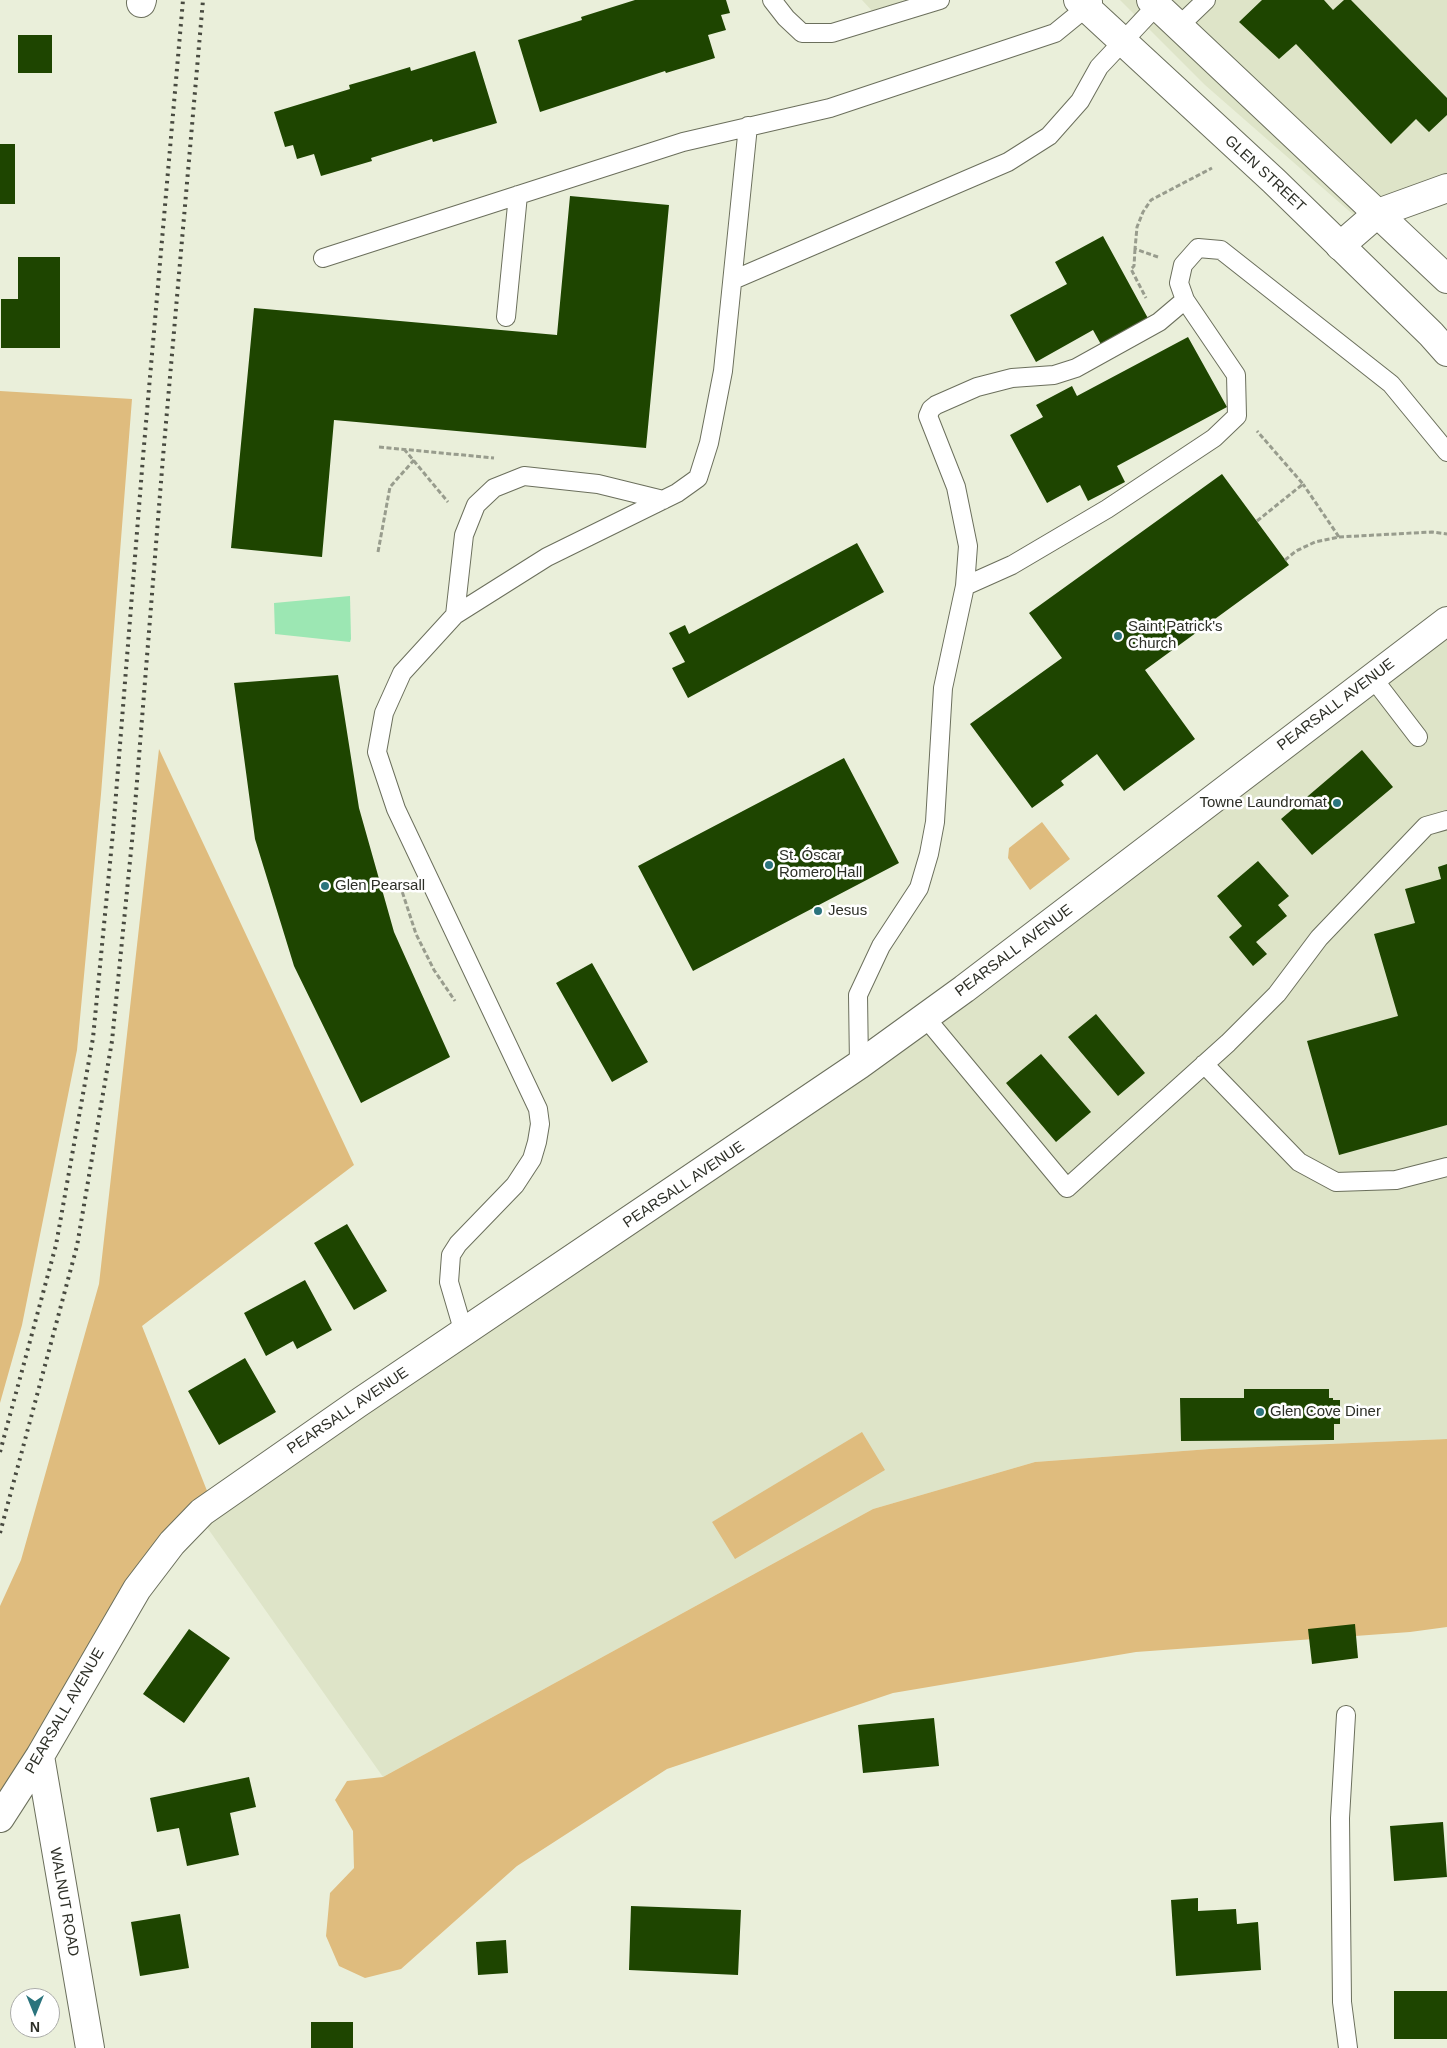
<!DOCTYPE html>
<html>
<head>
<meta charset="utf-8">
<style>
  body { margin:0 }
  #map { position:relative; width:1447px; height:2048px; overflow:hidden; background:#eaefda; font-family:Arial,sans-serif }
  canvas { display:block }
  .north { position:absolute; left:10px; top:1988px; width:50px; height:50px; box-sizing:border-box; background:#fff; border:1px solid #abaca9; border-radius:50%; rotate:180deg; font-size:14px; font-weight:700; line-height:20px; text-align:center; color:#2d2f27 }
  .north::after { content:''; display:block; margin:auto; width:18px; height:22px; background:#2b747d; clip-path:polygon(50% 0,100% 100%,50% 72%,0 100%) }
</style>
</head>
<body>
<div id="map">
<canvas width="1447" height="2048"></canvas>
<div class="north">N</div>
</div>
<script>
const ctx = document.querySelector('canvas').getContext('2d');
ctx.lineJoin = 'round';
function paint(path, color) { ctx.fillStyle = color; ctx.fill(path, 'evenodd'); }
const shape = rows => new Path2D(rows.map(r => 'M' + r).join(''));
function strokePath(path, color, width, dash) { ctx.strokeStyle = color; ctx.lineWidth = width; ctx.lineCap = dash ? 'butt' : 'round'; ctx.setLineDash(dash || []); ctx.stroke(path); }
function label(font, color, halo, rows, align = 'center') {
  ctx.font = font + ' Arial,sans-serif'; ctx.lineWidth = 5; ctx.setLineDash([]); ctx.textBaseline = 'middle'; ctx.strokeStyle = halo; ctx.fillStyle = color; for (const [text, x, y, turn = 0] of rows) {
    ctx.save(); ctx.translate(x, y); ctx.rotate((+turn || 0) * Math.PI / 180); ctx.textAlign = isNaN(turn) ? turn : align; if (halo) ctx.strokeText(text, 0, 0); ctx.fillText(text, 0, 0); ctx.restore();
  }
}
paint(shape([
  [862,0,913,0,874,13],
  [1120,0,1447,0,1447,177,1356,217,1205,85],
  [1447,621,1447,1439,1210,1449,1035,1462,873,1509,383,1777,199,1516,859,1065]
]), '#dee4c8');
paint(shape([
  [0,391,132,399,101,794,77,1050,22,1325,0,1403],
  [159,749,354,1165,142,1326,213,1506,199,1516,0,1810,0,1606,21,1560,99,1284],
  [1042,822,1070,859,1030,890,1008,858,1009,848],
  [862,1432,885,1470,735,1559,712,1522],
  [1447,1439,1447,1627,1410,1632,1136,1652,893,1693,667,1769,517,1866,401,1969,365,1978,339,1966,326,1936,330,1893,354,1868,353,1831,335,1800,347,1781,383,1777,873,1509,1035,1462,1210,1449]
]), '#dfbc7e');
paint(shape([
  [350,596,351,639,350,642,275,634,274,603]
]), '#9ce7b3');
paint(shape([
  [635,0,726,0,730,13,721,15,726,30,708,35,715,58,666,73,665,71,540,112,518,40,582,20,581,17],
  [1262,0,1324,0,1333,10,1344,0,1351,0,1447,98,1447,115,1429,132,1416,119,1391,144,1296,44,1279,59,1239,22],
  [18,35,52,35,52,73,18,73],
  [475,51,497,123,433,142,432,139,371,158,372,161,321,176,314,154,297,159,293,145,285,147,274,112,350,89,349,85,380,76,410,67,411,71],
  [0,144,15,144,15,204,0,204],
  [570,196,669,205,646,448,334,420,322,557,231,548,254,308,557,335],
  [1103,236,1150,322,1103,348,1093,330,1036,362,1010,315,1067,284,1055,262],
  [18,257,60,257,60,348,1,348,1,299,18,299],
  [1188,337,1227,407,1117,466,1125,482,1088,501,1080,485,1047,503,1010,435,1043,417,1036,405,1072,386,1077,396],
  [1222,474,1289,565,1145,670,1195,739,1124,791,1097,754,1061,781,1064,785,1032,808,970,724,1062,658,1029,613],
  [857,543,884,592,688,698,672,668,685,662,669,633,685,625,689,634],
  [338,675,359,808,394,932,450,1057,361,1103,294,966,255,839,234,683],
  [1362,750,1393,787,1312,855,1281,819],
  [844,758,899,863,693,971,638,866],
  [1258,861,1289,896,1278,905,1287,916,1256,942,1267,954,1253,966,1229,937,1242,926,1217,896],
  [1447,864,1447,1125,1339,1155,1307,1041,1398,1016,1374,934,1415,923,1405,889,1441,879,1438,867],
  [592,963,648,1062,612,1082,556,983],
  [1096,1014,1145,1073,1118,1096,1068,1037],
  [1041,1054,1091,1112,1056,1142,1006,1083],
  [347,1224,387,1291,354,1310,314,1243],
  [305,1280,332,1330,297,1349,293,1341,266,1356,244,1313],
  [245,1358,276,1412,219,1445,188,1391],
  [1244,1389,1329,1389,1329,1398,1333,1398,1333,1400,1340,1400,1340,1424,1334,1424,1334,1440,1181,1441,1180,1398,1244,1398],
  [1355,1624,1358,1658,1312,1664,1308,1629],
  [189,1629,230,1658,184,1723,143,1694],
  [934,1718,939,1766,863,1773,858,1725],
  [249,1777,256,1807,230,1813,239,1855,187,1866,179,1828,157,1832,150,1798],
  [1443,1822,1447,1877,1394,1881,1390,1826],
  [1198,1898,1198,1911,1236,1909,1237,1924,1258,1922,1261,1970,1176,1976,1171,1900],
  [631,1906,741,1910,738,1975,629,1970],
  [180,1914,189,1968,140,1976,131,1922],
  [506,1940,508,1973,478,1975,476,1942],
  [1394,1991,1447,1991,1447,2039,1394,2039],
  [311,2022,353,2022,353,2048,311,2048]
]), '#1e4500');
const lane = shape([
  [772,0,786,18,802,33,832,33,940,0],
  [1179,26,1206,0],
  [323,258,683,142,830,108,1055,33,1093,2],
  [733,280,1008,162,1049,136,1080,101,1099,67,1157,5],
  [506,317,518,195],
  [965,586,1012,565,1107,509,1214,438,1237,416,1236,375,1185,300,1179,283,1183,265,1198,248,1221,250,1391,384,1447,452],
  [455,615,464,535,476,505,494,488,524,476,598,484,663,500],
  [1372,677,1418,737],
  [925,1017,1067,1188,1228,1043,1277,994,1319,938,1426,826,1447,820],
  [1204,1064,1299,1162,1336,1182,1396,1180,1447,1167],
  [859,1065,858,995,881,946,919,888,929,854,935,822,943,688,965,586,968,546,956,487,928,416,931,409,936,405,977,387,1012,378,1054,375,1076,368,1159,322,1185,300],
  [464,1333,449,1282,451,1255,458,1244,515,1185,532,1159,537,1142,540,1124,538,1109,396,809,377,752,384,713,402,673,455,615,547,557,677,493,698,478,709,443,723,371,748,126],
  [1346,1715,1340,1818,1342,2002,1348,2048]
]);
const street = shape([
  [141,3,142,0],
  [1340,246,1378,213,1447,188]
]);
const secondary = shape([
  [1078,0,1274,181,1431,334,1447,352],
  [1151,0,1447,279],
  [40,1756,90,2048],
  [0,1818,40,1756,137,1589,172,1543,202,1512,357,1404,859,1065,964,989,1447,621]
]);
strokePath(lane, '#6b6f5c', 20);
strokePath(street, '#6b6f5c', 30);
strokePath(secondary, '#6b6f5c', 30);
strokePath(shape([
  [1135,249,1134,266,1131,269,1146,298],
  [1158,257,1135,249,1137,227,1143,212,1151,200,1212,168],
  [379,447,494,458],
  [404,449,448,502],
  [1257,521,1303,484,1257,431],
  [1339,537,1432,532,1447,534],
  [378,552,390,487,414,460],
  [1285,560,1296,551,1315,542,1339,537,1303,484],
  [400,885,416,934,434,970,455,1001]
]), '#989c8d', 3, [5, 2.5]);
strokePath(lane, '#fff', 18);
strokePath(street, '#fff', 28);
strokePath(secondary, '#fff', 28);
strokePath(shape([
  [0,1452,56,1245,93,1038,113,832,143,457,183,0],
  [0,1533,77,1246,112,1041,133,831,163,457,203,0]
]), '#484a40', 4, [2.5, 5]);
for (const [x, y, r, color] of [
  [1118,636,5,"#2b747d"],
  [1337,803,5,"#2b747d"],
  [769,865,5,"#2b747d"],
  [325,886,5,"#2b747d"],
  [818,911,5,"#2b747d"],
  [1260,1412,5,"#2b747d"]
]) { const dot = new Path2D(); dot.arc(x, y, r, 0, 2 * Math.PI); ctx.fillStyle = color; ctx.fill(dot); strokePath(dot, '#fff', 2); }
label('15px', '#2d2f27', '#fff', [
  ["GLEN STREET",1265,174,43],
  ["PEARSALL AVENUE",1336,705,-37],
  ["PEARSALL AVENUE",1014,951,-37],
  ["PEARSALL AVENUE",684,1185,-34],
  ["PEARSALL AVENUE",348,1411,-34],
  ["PEARSALL AVENUE",65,1711,-60],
  ["WALNUT ROAD",64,1902,80]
]);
label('15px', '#2d2f27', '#fff', [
  ["Saint Patrick's",1128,627],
  ["Church",1128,644],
  ["Towne Laundromat",1327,803,"right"],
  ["St. Óscar",779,856],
  ["Romero Hall",779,873],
  ["Glen Pearsall",335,886],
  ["Jesus",828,911],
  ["Glen Cove Diner",1270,1412]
], 'left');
</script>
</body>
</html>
